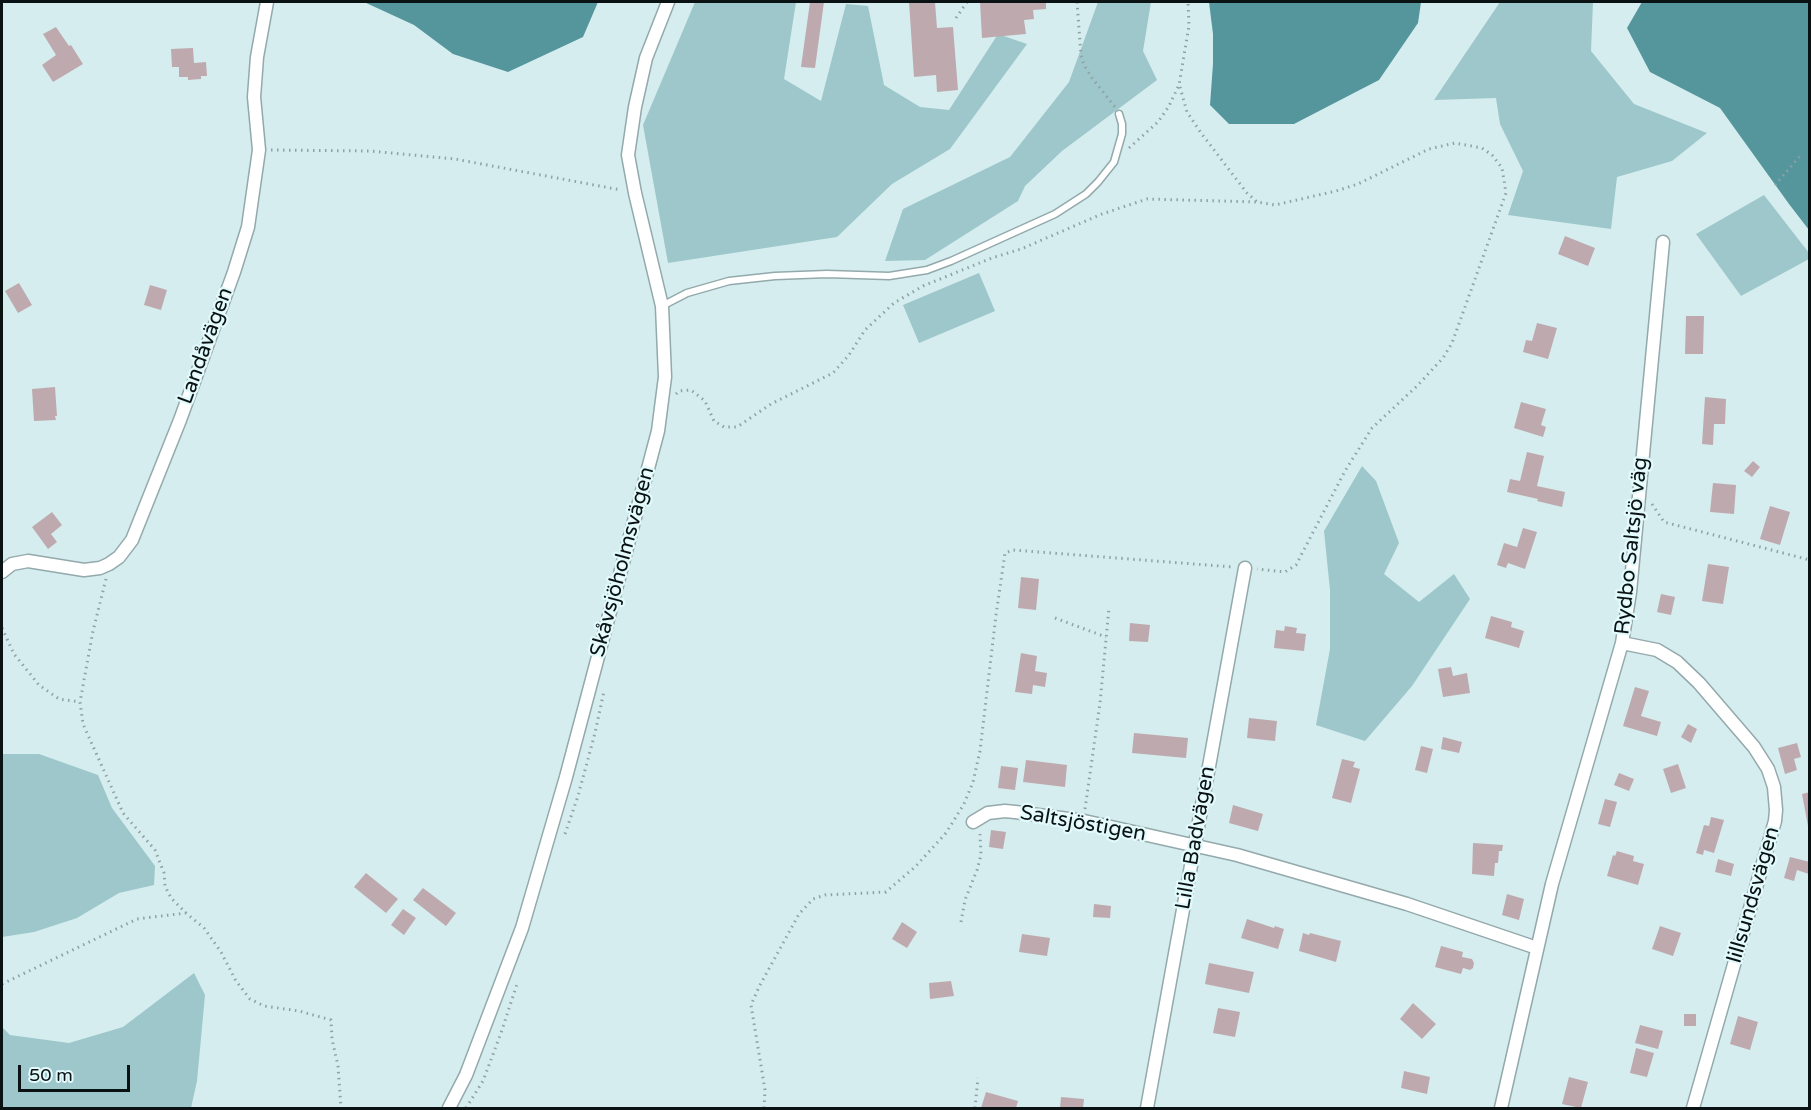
<!DOCTYPE html>
<html>
<head>
<meta charset="utf-8">
<style>
  body { margin:0 }
  #map { position:relative; width:1811px; height:1110px; overflow:hidden; background:#d5edef; font-family:"Varela Round",sans-serif }
  canvas { display:block }
  .frame { position:absolute; inset:0; border:3px solid #0a1213; pointer-events:none }
  .scale { position:absolute; left:18px; top:1065px; width:112px; height:27px; box-sizing:border-box; border:3px solid #0a1213; border-top:0; padding-left:8px; font-size:18px; line-height:21px; white-space:nowrap; color:#0a1213; -webkit-text-stroke:4px #e2fafc; paint-order:stroke }
</style>
</head>
<body>
<div id="map">
<canvas width="1811" height="1110"></canvas>
<div class="frame"></div>
<div class="scale">50 m</div>
</div>
<script>
const ctx = document.querySelector('canvas').getContext('2d');
ctx.lineJoin = 'round';
function paint(path, color) { ctx.fillStyle = color; ctx.fill(path, 'evenodd'); }
const shape = rows => new Path2D(rows.map(r => 'M' + r).join(''));
function strokePath(path, color, width, dash) { ctx.strokeStyle = color; ctx.lineWidth = width; ctx.lineCap = dash ? 'butt' : 'round'; ctx.setLineDash(dash || []); ctx.stroke(path); }
function label(font, color, halo, rows, align = 'center') {
  ctx.font = font + ' "Varela Round",sans-serif'; ctx.lineWidth = 4.5; ctx.setLineDash([]); ctx.textBaseline = 'middle'; ctx.strokeStyle = halo; ctx.fillStyle = color; for (const [text, x, y, turn = 0] of rows) {
    ctx.save(); ctx.translate(x, y); ctx.rotate((+turn || 0) * Math.PI / 180); ctx.textAlign = isNaN(turn) ? turn : align; if (halo) ctx.strokeText(text, 0, 0); ctx.fillText(text, 0, 0); ctx.restore();
  }
}
paint(shape([
  [695,2,796,2,784,79,821,101,846,4,868,6,884,85,920,107,949,110,998,34,1027,44,950,149,892,184,837,237,668,263,643,125],
  [1098,2,1151,2,1143,51,1157,80,1062,151,1025,186,1018,201,925,260,885,261,903,209,1010,157,1069,82],
  [1500,2,1593,2,1591,51,1634,104,1707,133,1672,161,1617,177,1611,229,1508,215,1523,171,1500,124,1496,98,1434,100],
  [1764,195,1809,253,1809,259,1741,296,1696,234],
  [979,273,995,311,919,343,903,305],
  [1362,466,1376,481,1399,543,1384,574,1419,602,1454,574,1470,599,1412,686,1365,741,1316,725,1330,649,1330,590,1324,531],
  [2,754,39,754,98,775,112,808,155,866,154,885,119,893,77,918,34,932,2,937],
  [194,973,205,995,197,1081,191,1108,2,1108,2,1027,10,1035,69,1043,123,1027]
]), '#9dc7cb');
paint(shape([
  [364,2,598,2,583,37,508,72,453,54,414,25],
  [1209,2,1421,2,1418,23,1379,80,1294,124,1229,124,1210,105,1213,64,1213,34],
  [1642,2,1809,2,1809,230,1789,204,1720,108,1650,72,1627,28]
]), '#55969d');
paint(shape([
  [810,2,824,2,815,68,801,67],
  [909,2,935,2,937,28,953,27,958,90,937,92,936,75,914,77],
  [980,2,1046,2,1046,9,1033,10,1034,19,1024,20,1026,34,982,38],
  [56,27,69,46,71,45,83,64,53,82,42,65,56,55,43,34],
  [193,48,194,63,206,62,207,76,201,76,201,79,188,80,188,77,179,77,179,67,172,67,171,49],
  [1565,236,1595,248,1588,266,1558,254],
  [19,283,32,305,18,313,5,291],
  [150,285,167,290,161,310,144,305],
  [1686,316,1704,316,1703,354,1685,354],
  [1537,323,1557,328,1548,359,1523,352,1526,340,1532,341],
  [55,387,57,416,55,416,56,420,34,421,32,389],
  [1705,397,1726,399,1725,424,1714,424,1713,445,1702,444],
  [1521,402,1546,409,1541,425,1546,427,1543,437,1514,428],
  [1527,452,1544,456,1537,486,1565,492,1562,507,1537,501,1538,499,1507,492,1510,479,1520,481],
  [1753,461,1760,467,1752,477,1744,471],
  [1713,483,1736,485,1734,514,1710,512],
  [1770,506,1790,512,1780,545,1760,539],
  [52,512,62,525,51,534,57,542,48,549,32,527],
  [1523,528,1537,532,1525,569,1508,563,1506,568,1497,565,1504,543,1517,547],
  [1708,564,1729,567,1723,604,1702,601],
  [1021,577,1039,579,1036,610,1018,608],
  [1661,594,1675,597,1671,615,1657,612],
  [1491,616,1512,622,1511,627,1524,631,1519,648,1485,638],
  [1130,623,1150,625,1148,642,1129,641],
  [1285,626,1297,628,1296,633,1306,634,1304,651,1274,648,1276,630,1284,631],
  [1021,653,1037,656,1035,671,1047,673,1045,687,1033,685,1032,694,1015,692],
  [1451,667,1453,676,1467,673,1470,693,1443,697,1438,669],
  [1635,687,1649,691,1641,716,1661,722,1657,736,1623,726],
  [1249,718,1277,721,1275,741,1247,738],
  [1688,724,1697,729,1691,743,1681,737],
  [1134,733,1188,738,1186,758,1132,753],
  [1443,737,1462,742,1459,753,1441,749],
  [1797,743,1801,757,1794,759,1797,770,1785,774,1778,748],
  [1421,746,1433,749,1427,773,1415,770],
  [1342,759,1355,762,1353,767,1360,769,1351,803,1332,798],
  [1026,760,1067,765,1065,787,1023,782],
  [1678,764,1686,788,1671,793,1663,769],
  [1001,766,1018,768,1015,790,998,788],
  [1619,773,1634,779,1629,791,1614,785],
  [1810,792,1810,826,1808,826,1802,794],
  [1605,799,1617,802,1610,827,1598,824],
  [1233,805,1263,814,1258,831,1229,823],
  [1711,817,1724,820,1714,853,1704,850,1703,855,1696,853,1704,825,1709,826],
  [991,830,1006,832,1003,849,989,847],
  [1473,843,1503,845,1502,851,1499,851,1498,863,1495,863,1494,876,1472,874],
  [1617,851,1634,856,1633,861,1644,864,1638,885,1607,876,1613,855,1615,856],
  [1790,857,1810,862,1809,874,1797,870,1794,881,1784,878],
  [1718,859,1734,864,1731,876,1715,872],
  [366,873,398,899,386,913,354,887],
  [423,888,456,913,446,926,413,900],
  [1507,894,1524,899,1519,920,1502,915],
  [1094,904,1111,906,1110,918,1093,917],
  [403,909,416,918,404,935,391,925],
  [1247,919,1274,928,1275,926,1284,929,1278,949,1241,938],
  [902,922,917,932,907,948,892,939],
  [1660,926,1681,933,1673,956,1652,949],
  [1303,933,1309,935,1310,933,1341,941,1336,962,1299,951],
  [1022,934,1050,938,1047,956,1019,952],
  [1441,946,1463,952,1462,957,1472,959,1474,963,1473,968,1470,970,1463,968,1461,974,1435,967],
  [1209,963,1254,972,1249,993,1205,984],
  [951,981,954,996,930,999,929,983],
  [1413,1003,1436,1024,1422,1039,1400,1019],
  [1218,1008,1240,1012,1235,1037,1213,1033],
  [1684,1014,1696,1014,1696,1026,1684,1026],
  [1738,1016,1758,1022,1750,1050,1730,1044],
  [1640,1025,1663,1031,1658,1049,1635,1043],
  [1636,1048,1654,1053,1647,1077,1630,1073],
  [1404,1071,1430,1077,1427,1094,1401,1088],
  [1569,1077,1588,1082,1581,1108,1562,1104],
  [986,1092,1018,1101,1016,1108,981,1108],
  [1061,1097,1084,1099,1083,1108,1060,1108]
]), '#beaaae');
const service = shape([
  [662,306,687,293,729,281,775,276,827,274,889,276,927,270,951,261,1055,214,1086,194,1098,182,1114,162,1122,134,1122,124,1119,114]
]);
const minor = shape([
  [2,572,12,564,28,561,84,570,100,568,109,564,119,557,132,540,180,420,234,272,248,227,259,150,254,97,257,57,267,2],
  [1622,643,1657,650,1677,662,1699,683,1754,747,1768,769,1774,787,1776,810,1775,821,1693,1108],
  [973,822,988,813,1005,811,1015,812,1084,821,1237,855,1407,904,1537,948],
  [449,1108,466,1075,522,928,566,777,658,431,665,377,662,306,635,193,628,155,635,107,646,58,668,2],
  [1147,1108,1245,568],
  [1501,1108,1552,884,1622,643,1630,592,1663,242]
]);
strokePath(service, '#93a9ab', 9);
strokePath(minor, '#93a9ab', 15);
strokePath(shape([
  [1077,2,1081,55,1084,65,1092,78,1115,107],
  [956,18,967,2],
  [1180,87,1187,112,1201,133,1247,193,1257,202],
  [1129,148,1158,122,1169,106,1179,85,1189,26,1188,2],
  [271,150,370,151,455,159,621,190],
  [1775,185,1801,155],
  [676,394,679,391,691,390,705,401,714,421,724,427,737,427,771,404,833,373,849,355,865,330,894,303,923,286,992,258,1021,249,1102,214,1147,199,1257,202,1275,205,1336,191,1358,184,1429,149,1455,143,1482,148,1492,155,1502,168,1506,193,1452,343,1443,358,1417,386,1372,428,1345,471,1296,565,1285,572,1257,569],
  [1652,504,1664,522,1810,560],
  [106,579,93,631,80,702,83,724,123,813,155,850,164,873,165,886,171,898,186,913,204,928,221,952,236,981,250,999,264,1006,299,1011,331,1020,332,1039,338,1066,341,1108],
  [1055,618,1106,637],
  [2,628,14,654,39,685,59,699,80,702],
  [1085,809,1100,703,1109,608],
  [565,834,578,796,595,733,604,691],
  [961,922,965,900,977,870,981,855,980,834],
  [2,984,137,919,186,913],
  [466,1108,483,1081,501,1033,518,981],
  [764,1108,765,1090,751,1005,759,987,799,914,813,899,825,895,886,892,894,885,916,866,946,833,964,804,973,782,980,751,996,615,1005,553,1013,550,1233,567],
  [975,1108,978,1078]
]), '#8fa2a3', 3, [1.5, 4.5]);
strokePath(service, '#fff', 6);
strokePath(minor, '#fff', 12);
label('21px', '#0a1213', '#e2fafc', [
  ["Landåvägen",206,346,-70],
  ["Rydbo Saltsjö väg",1632,546,-84],
  ["Skåvsjöholmsvägen",623,562,-75],
  ["Saltsjöstigen",1083,824,10],
  ["Lilla Badvägen",1196,838,-80],
  ["lillsundsvägen",1754,895,-74]
]);
</script>
</body>
</html>
